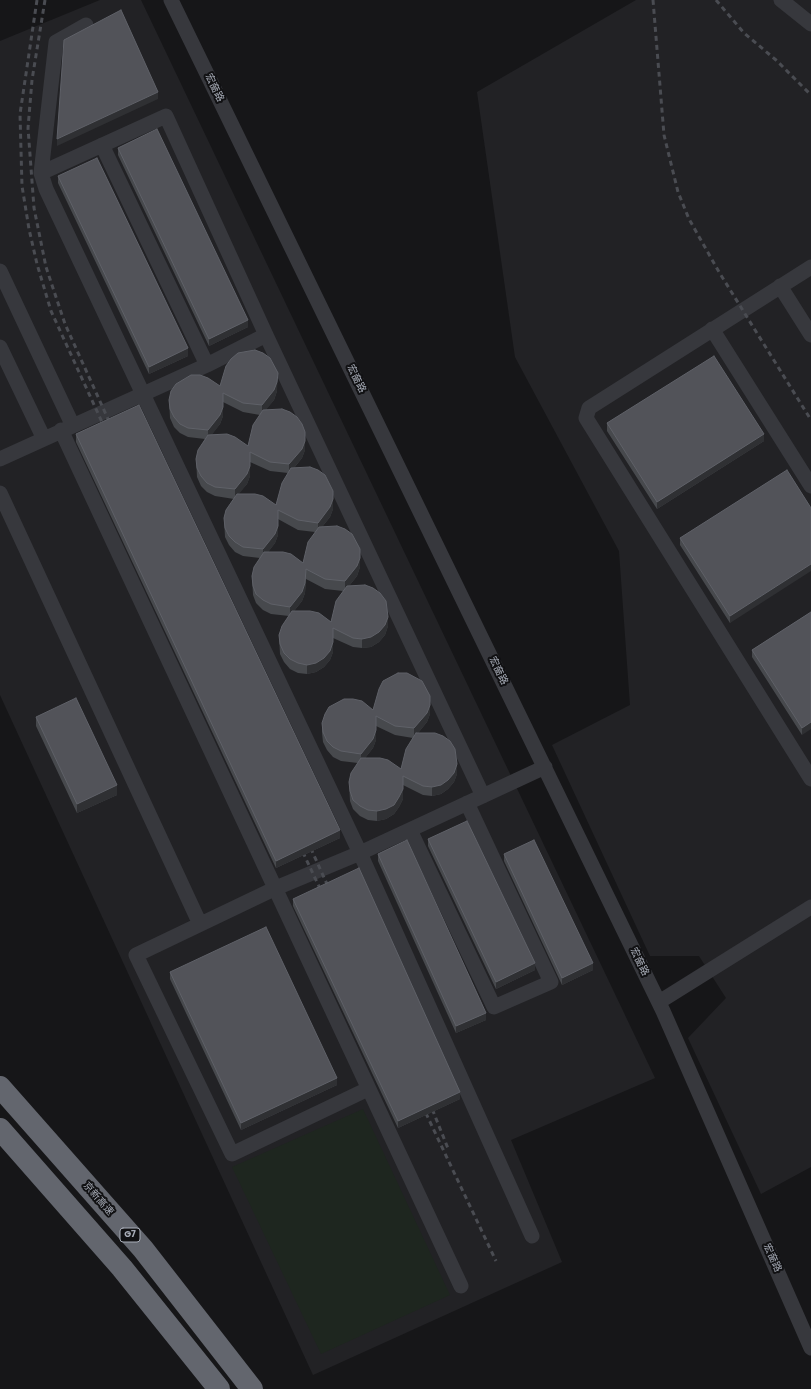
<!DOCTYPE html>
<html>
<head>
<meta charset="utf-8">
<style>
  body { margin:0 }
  canvas { display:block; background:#161618 }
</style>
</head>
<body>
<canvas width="811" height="1389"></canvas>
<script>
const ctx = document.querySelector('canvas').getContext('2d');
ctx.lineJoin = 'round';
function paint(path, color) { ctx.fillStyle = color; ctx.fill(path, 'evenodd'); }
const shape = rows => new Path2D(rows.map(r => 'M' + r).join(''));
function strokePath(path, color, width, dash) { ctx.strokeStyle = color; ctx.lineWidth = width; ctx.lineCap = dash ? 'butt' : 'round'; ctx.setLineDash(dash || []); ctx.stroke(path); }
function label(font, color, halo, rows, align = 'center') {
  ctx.font = font + ' Poppins,"Noto Sans SC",sans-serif'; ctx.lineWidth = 4; ctx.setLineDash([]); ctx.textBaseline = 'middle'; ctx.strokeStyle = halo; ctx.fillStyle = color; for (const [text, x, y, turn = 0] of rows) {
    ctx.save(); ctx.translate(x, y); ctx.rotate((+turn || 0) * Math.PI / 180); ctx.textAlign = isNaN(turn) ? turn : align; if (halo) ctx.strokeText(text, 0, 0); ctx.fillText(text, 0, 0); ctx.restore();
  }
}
paint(shape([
  [100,0,141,0,655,1078,511,1140,562,1262,313,1375,0,695,0,41],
  [636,0,811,0,811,1167,761,1194,688,1038,726,998,699,956,650,956,552,745,630,705,619,551,515,357,477,92]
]), '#222225');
paint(shape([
  [363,1109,450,1295,321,1354,232,1167]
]), '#1e261f');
strokePath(shape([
  [171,0,663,1011,811,1348],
  [781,0,811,24],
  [86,25,56,42,41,173,46,189,360,853,532,1236],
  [102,145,207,365],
  [41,173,166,116,266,335,483,796],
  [811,267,589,408,586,418,811,779],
  [0,271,72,424],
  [780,286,811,335],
  [712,329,811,486],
  [0,347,44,439],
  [61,430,461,1286],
  [0,459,207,365,266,335],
  [0,493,200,924],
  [410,830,494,1007,551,982,467,803],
  [659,1002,811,907],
  [368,1089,232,1154,136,955,276,888,360,853,545,767]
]), '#37383d', 15);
strokePath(shape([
  [0,1087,143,1249,252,1389],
  [0,1129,122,1268,219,1389]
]), '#63666e', 22);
strokePath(shape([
  [37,0,20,114,22,186,29,229,37,264,51,311,107,433],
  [45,0,32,80,28,128,34,208,46,267,65,324,113,430],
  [653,0,664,135,678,192,689,219,719,272,811,420],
  [716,0,744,33,776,60,811,95],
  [307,840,331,893],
  [299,844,324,897],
  [429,1101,449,1151],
  [422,1105,496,1261]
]), '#4a4c52', 3, [5, 4]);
paint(shape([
  [118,148,248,327,209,346,118,155],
  [58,176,188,356,149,374,58,183],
  [220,386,277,391,274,400,266,409,305,450,302,458,294,468,333,509,330,517,322,527,360,567,357,576,349,586,388,626,385,635,379,642,371,647,362,648,353,647,333,638,333,652,330,660,324,667,316,672,307,674,298,673,290,669,284,662,280,654,279,635,289,616,271,614,263,610,256,603,253,595,252,576,260,558,243,556,235,552,229,545,225,537,224,518,234,499,215,496,207,492,201,486,197,477,196,459,205,439,188,437,180,433,174,427,170,418,169,400],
  [223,402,243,412,260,415,248,446,211,435,220,424,223,416],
  [250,462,270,471,288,473,276,505,238,494,247,484,250,476],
  [278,519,298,530,315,532,303,563,268,552,275,543,278,535],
  [306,579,325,589,343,591,331,622,294,611,302,601,305,593],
  [607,423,764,441,657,509,607,431],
  [76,434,340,838,276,868,76,442],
  [811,508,730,623,680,545,680,538],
  [811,612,802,735,752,657,752,650],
  [373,710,430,714,427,722,418,733,457,774,454,782,448,789,441,794,432,796,423,795,403,785,403,799,399,807,394,814,386,819,377,821,368,820,360,816,353,809,350,801,349,782,358,763,341,761,333,757,327,750,323,742,322,733,322,723],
  [376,726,395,735,413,738,401,769,365,758,373,748,376,740],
  [36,717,117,795,77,813,36,726],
  [428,839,535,970,496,989,428,846],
  [378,854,486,1020,456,1033,378,861],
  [504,854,593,970,562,985,504,861],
  [293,899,460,1099,398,1128,293,906],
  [170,972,337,1085,241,1130,170,979]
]), '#47494d');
paint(shape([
  [158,92,158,99,57,146,57,139],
  [248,320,248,327,209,346,209,339],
  [188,348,188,356,149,374,149,367],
  [278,373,277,391,274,400,262,415,262,405],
  [223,393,223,416,220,424,208,440,208,430],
  [305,432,305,450,302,458,289,474,289,464],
  [764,434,764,441,657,509,657,502],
  [250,452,250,476,247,484,235,499,235,489],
  [333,491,333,509,330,517,318,532,318,523],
  [278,510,278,535,275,543,263,559,263,549],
  [360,549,360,567,357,576,345,591,345,581],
  [811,564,811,571,730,623,730,616],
  [306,569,305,593,302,601,290,616,290,607],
  [388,617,388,626,385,635,379,642,371,647,362,648,362,639],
  [333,628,333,652,330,660,324,667,316,672,307,674,307,665],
  [430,696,430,714,427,722,414,738,414,728],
  [376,716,376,740,373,748,361,763,361,754],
  [811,722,811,729,802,735,802,728],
  [457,764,457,774,454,782,448,789,441,794,432,796,432,787],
  [403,776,403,799,399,807,394,814,386,819,377,821,377,811],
  [117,785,117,795,77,813,77,804],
  [340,830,340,838,276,868,276,861],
  [535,963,535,970,496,989,496,982],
  [593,963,593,970,562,985,562,978],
  [486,1013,486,1020,456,1033,456,1026],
  [337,1078,337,1085,241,1130,241,1123],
  [460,1092,460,1099,398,1128,398,1121]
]), '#2f3033');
const building = shape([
  [121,10,158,92,57,139,64,40,121,10],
  [157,129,248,320,209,339,118,148,157,129],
  [97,158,188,348,149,367,58,176,97,158],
  [255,350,263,353,270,358,278,373,277,382,274,390,262,405,243,403,223,393,223,407,220,415,208,430,188,428,180,424,174,417,170,409,169,400,171,391,176,384,191,375,200,375,208,378,220,386,226,366,231,359,238,353,255,350],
  [714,356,764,434,657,502,607,423,714,356],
  [139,405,340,830,276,861,76,434,139,405],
  [282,409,290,412,297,417,302,424,305,432,305,441,302,449,289,464,270,462,250,452,250,466,247,474,235,489,215,487,207,483,201,476,197,468,196,459,198,450,208,435,227,434,235,437,248,446,253,425,263,410,282,409],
  [310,467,318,470,325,475,333,491,333,499,330,507,318,523,298,520,278,510,278,526,275,534,263,549,243,547,235,542,229,536,225,528,224,518,226,510,237,494,255,494,263,496,276,505,282,483,291,468,310,467],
  [787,470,811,508,811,564,730,616,680,538,787,470],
  [337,526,345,529,352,534,360,549,360,558,357,566,345,581,325,579,306,569,305,583,302,592,290,607,271,604,263,600,256,594,253,586,252,576,254,567,264,552,283,552,291,554,303,563,308,542,319,527,337,526],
  [365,585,373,588,380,593,386,601,388,617,385,625,379,632,371,637,362,639,353,638,333,628,333,642,330,651,324,658,316,663,307,665,298,663,290,659,284,653,280,644,279,635,282,626,292,611,310,611,319,613,331,622,336,601,347,586,365,585],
  [811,612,811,722,802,728,752,650,811,612],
  [398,673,407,673,422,681,430,696,430,705,427,713,414,728,395,726,376,716,376,730,373,739,361,754,341,751,333,747,327,741,323,732,322,723,325,714,329,707,344,699,353,699,362,701,373,710,379,689,383,681,398,673],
  [76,698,117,785,77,804,36,717,76,698],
  [416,733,435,733,443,736,450,741,455,749,457,764,454,773,448,780,441,785,432,787,423,786,403,776,403,789,399,797,394,805,386,809,377,811,368,810,360,806,353,800,350,791,349,782,351,773,361,758,380,758,388,760,401,769,406,749,416,733],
  [467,821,535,963,496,982,428,839,467,821],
  [407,840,486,1013,456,1026,378,854,407,840],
  [534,840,593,963,562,978,504,854,534,840],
  [359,868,460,1092,398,1121,293,899,359,868],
  [266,927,337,1078,241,1123,170,972,266,927]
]);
paint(building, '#525359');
strokePath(building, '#5f6168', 1);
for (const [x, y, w] of [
  [130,1235,20]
]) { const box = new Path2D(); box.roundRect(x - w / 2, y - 7, w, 14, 3); ctx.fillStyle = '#111113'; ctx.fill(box); strokePath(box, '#a8adb8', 1); }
label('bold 9px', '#a8adb8', null, [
  ["G7",130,1235]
]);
label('10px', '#a8adb8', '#111113', [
  ["宏奤路",214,88,64],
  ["宏奤路",356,379,64],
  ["宏奤路",498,671,64],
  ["宏奤路",639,962,64],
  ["京新高速",98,1199,49],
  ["宏奤路",772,1258,66]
]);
</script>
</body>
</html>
